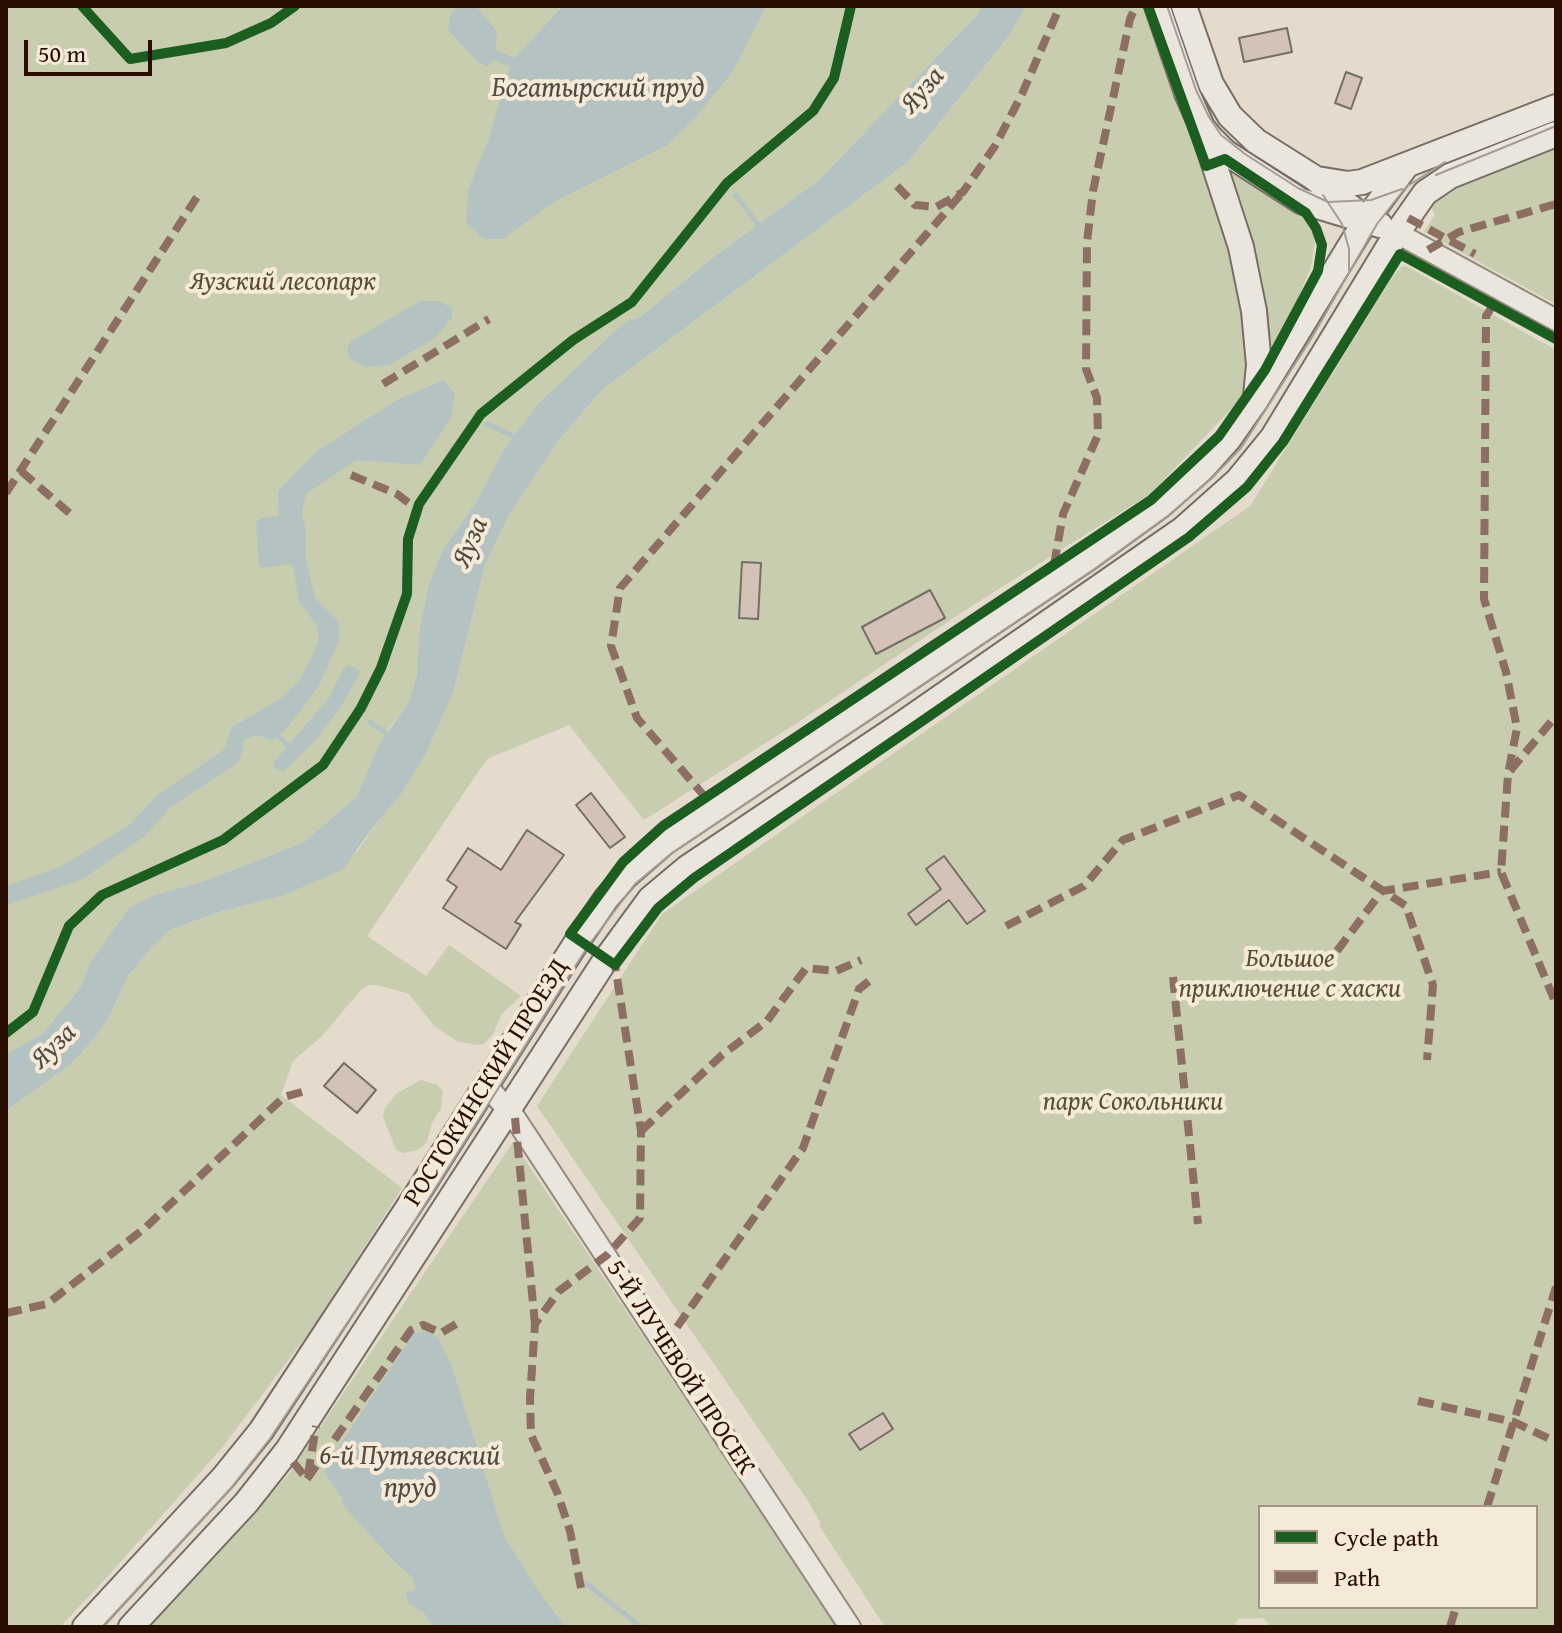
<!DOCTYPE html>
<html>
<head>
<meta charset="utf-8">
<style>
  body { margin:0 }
  #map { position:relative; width:1562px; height:1633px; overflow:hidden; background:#e4dbcc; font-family:"Gentium Book Plus",serif }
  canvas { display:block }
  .frame { position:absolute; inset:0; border:8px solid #2a0e00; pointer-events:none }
  .legend { position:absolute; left:1258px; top:1505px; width:280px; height:104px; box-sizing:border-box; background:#f4ead7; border:2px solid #a39281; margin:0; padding:10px 14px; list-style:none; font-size:24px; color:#2a0e00 }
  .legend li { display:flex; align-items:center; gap:16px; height:40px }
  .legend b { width:40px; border:2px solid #a39281 }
  .scale { position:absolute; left:24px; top:40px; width:128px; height:36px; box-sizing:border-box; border:4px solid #2a0e00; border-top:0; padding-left:10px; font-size:24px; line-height:28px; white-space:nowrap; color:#2a0e00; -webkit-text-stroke:6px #f4ead7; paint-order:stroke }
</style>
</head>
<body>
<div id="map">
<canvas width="1562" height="1633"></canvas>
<div class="frame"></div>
<ul class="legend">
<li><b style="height:10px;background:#1b5e20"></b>Cycle path</li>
<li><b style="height:10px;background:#8d6e63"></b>Path</li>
</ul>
<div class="scale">50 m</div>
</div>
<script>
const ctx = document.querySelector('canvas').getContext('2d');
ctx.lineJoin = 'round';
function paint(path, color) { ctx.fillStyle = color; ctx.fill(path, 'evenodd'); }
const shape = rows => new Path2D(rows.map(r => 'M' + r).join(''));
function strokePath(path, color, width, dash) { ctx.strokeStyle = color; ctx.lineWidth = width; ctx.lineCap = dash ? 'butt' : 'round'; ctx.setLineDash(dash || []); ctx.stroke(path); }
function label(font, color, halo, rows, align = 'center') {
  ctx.font = font + ' "Gentium Book Plus",serif'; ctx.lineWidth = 8; ctx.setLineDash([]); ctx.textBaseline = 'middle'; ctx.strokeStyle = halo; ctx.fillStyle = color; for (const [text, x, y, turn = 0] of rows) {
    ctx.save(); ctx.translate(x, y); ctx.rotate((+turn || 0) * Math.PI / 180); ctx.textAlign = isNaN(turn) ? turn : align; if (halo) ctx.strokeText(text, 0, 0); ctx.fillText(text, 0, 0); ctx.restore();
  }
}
paint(shape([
  [6,6,982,6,977,15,819,180,711,259,640,317,625,322,503,451,476,502,442,551,428,587,419,632,417,673,408,705,389,728,357,796,304,842,207,880,155,895,109,937,90,963,80,988,42,1034,6,1054],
  [1026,6,1147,6,1200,154,1239,283,1247,331,1250,380,1235,405,1150,494,970,607,794,725,644,820,569,725,487,759,367,936,426,976,449,945,521,996,502,1014,493,1034,484,1044,475,1045,457,1041,434,1026,409,994,378,985,368,985,360,991,322,1036,293,1061,281,1095,402,1188,314,1326,222,1448,99,1586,60,1627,6,1627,6,1111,71,1064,93,1040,108,1019,128,976,150,949,170,930,222,911,357,852,377,822,400,796,427,752,453,693,485,565,509,515,559,440,603,389,908,162,1009,36],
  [1556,145,1556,304,1424,232,1435,215,1431,206,1452,190,1457,182],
  [1230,167,1303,216,1312,228,1315,242,1311,267,1294,308,1268,357,1264,301,1248,224],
  [1406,266,1556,350,1556,1627,1272,1627,1263,1618,1238,1619,1233,1627,885,1627,820,1527,820,1522,808,1501,537,1106,662,914,1250,506,1392,278,1401,267],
  [1260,1507,1536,1507,1536,1607,1260,1607],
  [421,1080,438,1085,443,1091,441,1108,432,1123,427,1142,418,1150,404,1153,396,1150,383,1117,385,1108,396,1094],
  [513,1142,838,1627,150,1627,288,1475]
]), '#c8cdaf');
paint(shape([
  [458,6,476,6,497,32,495,50,515,58,563,6,766,6,733,71,697,116,666,146,554,202,503,239,484,239,466,223,468,190,488,141,510,67,493,60,488,67,477,61,448,30,451,14],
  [982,6,1026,6,1009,36,908,162,603,389,559,440,509,515,485,565,453,693,427,752,400,796,377,822,342,870,284,895,222,911,170,930,150,949,128,976,108,1019,93,1040,71,1064,6,1111,6,1054,42,1034,80,988,90,963,129,908,155,895,207,880,304,842,357,796,381,741,408,704,417,674,419,632,428,587,442,551,476,502,503,451,539,403,625,322,640,317,711,259,819,180,977,15],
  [420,301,439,301,452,308,452,317,436,337,390,365,367,367,351,360,347,350,350,342],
  [444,380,455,394,451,418,420,465,356,460,306,494,302,513,306,531,306,559,315,598,339,622,339,640,319,686,287,728,272,740,257,735,245,739,239,762,171,807,145,836,81,880,6,905,6,886,62,866,131,824,155,797,225,749,231,728,280,699,298,682,313,656,319,637,317,626,299,601,293,566,289,564,263,568,259,565,256,522,261,518,279,516,278,491,316,452,397,400],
  [349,665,359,670,358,676,343,703,315,741,284,771,274,768,274,762,329,698,343,669],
  [427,1331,438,1338,452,1367,504,1536,541,1595,566,1627,434,1627,424,1613,409,1604,406,1592,416,1589,413,1578,393,1560,343,1505,342,1498,328,1478,325,1471,328,1463,395,1362,414,1334]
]), '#b4c3c2');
strokePath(shape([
  [736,195,762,230],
  [487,424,518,438],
  [370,722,389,735],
  [274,732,289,746,294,747],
  [587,1584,641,1627]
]), '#b4c3c2', 5);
const building = shape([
  [1287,28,1292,52,1244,62,1239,38,1287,28],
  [1346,72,1362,78,1351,109,1335,103,1346,72],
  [742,562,761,563,758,619,739,618,742,562],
  [930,590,945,618,876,654,862,627,930,590],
  [591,793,625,837,610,848,576,805,591,793],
  [527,830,564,855,515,922,521,925,506,949,443,908,457,887,447,880,468,848,501,870,527,830],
  [944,856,985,911,967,924,949,900,916,925,908,914,941,889,926,869,944,856],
  [344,1063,376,1090,357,1113,324,1086,344,1063],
  [883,1413,893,1429,860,1450,849,1434,883,1413]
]);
paint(building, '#d3c3b7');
strokePath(building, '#766d64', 2);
const tertiary = shape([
  [1397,233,1556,320],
  [487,1086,515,1118,850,1627]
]);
const secondary = shape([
  [1157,6,1187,93,1202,127,1210,137,1225,152,1301,201,1380,225],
  [1184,6,1211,84,1230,116,1256,141,1313,177,1364,218],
  [1205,136,1241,247,1254,311,1259,365,1256,396],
  [1317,179,1348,184,1362,182,1556,107],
  [85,1627,223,1478,261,1431,423,1185,578,940,606,899,625,877,664,843,1087,559,1160,506,1202,469,1228,440,1256,400,1366,220,1406,166],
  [131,1627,246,1503,287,1451,606,959,650,899,687,868,902,724,1183,529,1237,481,1273,437,1397,233,1425,193,1450,176,1556,134]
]);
strokePath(tertiary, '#91887e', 24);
strokePath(secondary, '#766d64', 28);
strokePath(tertiary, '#eae5dd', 20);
strokePath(secondary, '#eae5dd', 24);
strokePath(shape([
  [1167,6,1196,90,1209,117,1221,135,1245,154,1298,188,1328,202,1371,200,1402,189],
  [1436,175,1556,126],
  [1323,195,1342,224,1349,249,1349,273],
  [102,1627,231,1488,269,1440,402,1241,588,946,635,884,672,853,1093,570,1169,515,1211,479,1241,448,1311,339,1377,224,1406,187,1445,162]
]), '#a39d96', 2);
strokePath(shape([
  [897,186,915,205,936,207,963,192,995,146,1022,94,1060,6],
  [1408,218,1475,254],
  [1428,250,1459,232,1556,204],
  [1493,305,1486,316,1484,599,1506,672,1517,728,1508,774,1501,872,1556,1004],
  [383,384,489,319],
  [21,471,74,517],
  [351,475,397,494,410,504],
  [6,493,197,197],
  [1054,565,1063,514,1098,435,1097,398,1086,369,1087,242,1093,191,1130,19,1136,6],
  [1510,771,1556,716],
  [706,798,637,718,611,646,620,588,963,192],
  [1006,926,1084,886,1123,840,1239,795,1406,906,1433,985,1427,1060],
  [1337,951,1382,891,1501,872],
  [1173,977,1198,1224],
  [515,1118,535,1324],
  [641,1131,722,1055,767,1021,806,968,836,971,861,960],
  [6,1313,47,1304,145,1228,284,1097,302,1092],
  [677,1327,803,1148,859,989,873,978],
  [1418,1401,1514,1422,1556,1442],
  [293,1462,307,1479],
  [308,1475,316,1426],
  [307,1479,411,1330,423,1325,441,1333,461,1321],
  [1487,1507,1556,1287],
  [581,1588,570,1531,557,1492,531,1435,530,1398,535,1324,559,1291,607,1255,640,1218,641,1131,615,965],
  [1450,1627,1456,1607]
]), '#8d6e63', 8, [16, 8]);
strokePath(shape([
  [82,6,130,59,226,43,271,23,295,6],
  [1148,6,1206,166,1225,159,1306,213,1316,228,1322,245,1318,271,1265,370,1219,436,1151,500,663,826,623,862,570,934,615,965,658,908,694,878,1189,537,1247,487,1283,442,1400,254,1556,339],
  [6,1033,33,1012,69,926,102,895,223,840,323,765,361,708,381,668,407,594,408,539,419,504,481,414,573,340,632,302,727,183,813,111,834,78,851,6]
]), '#1b5e20', 10);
label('italic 26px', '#5a4d35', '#f4ead7', [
  ["Яузский лесопарк",283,282],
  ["Большое",1290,959],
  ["приключение с хаски",1290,989],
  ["парк Сокольники",1133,1102]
]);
label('26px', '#2a0e00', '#f4ead7', [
  ["РОСТОКИНСКИЙ ПРОЕЗД",487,1083,-58],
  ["5-Й ЛУЧЕВОЙ ПРОСЕК",680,1368,57]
]);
label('italic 28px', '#534a42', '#f4ead7', [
  ["Богатырский пруд",598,89],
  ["Яуза",923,91,-49],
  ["Яуза",471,543,-67],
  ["Яуза",54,1047,-45],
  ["6-й Путяевский",410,1457],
  ["пруд",410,1489]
]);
</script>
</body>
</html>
